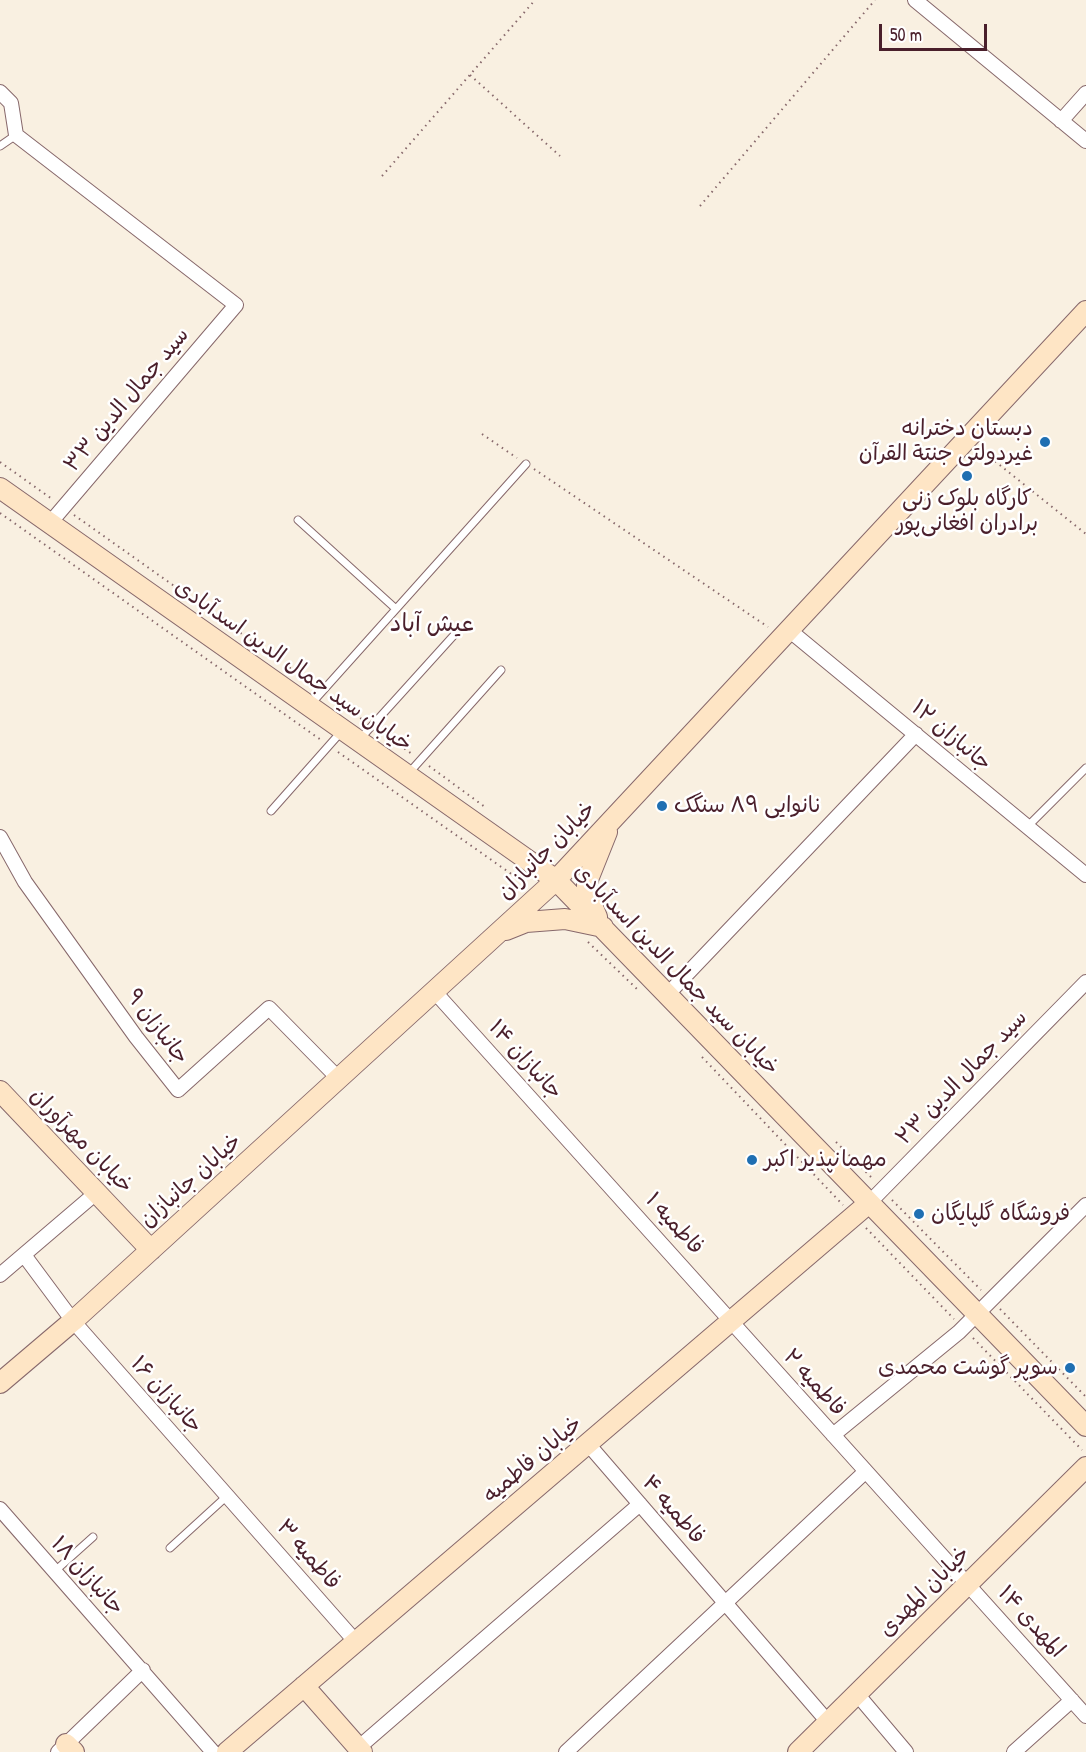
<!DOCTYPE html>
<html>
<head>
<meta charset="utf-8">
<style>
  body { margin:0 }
  #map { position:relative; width:1086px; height:1752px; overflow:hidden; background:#f9f0e1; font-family:"Patrick Hand",sans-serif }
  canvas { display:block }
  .scale { position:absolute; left:879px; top:24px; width:108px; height:27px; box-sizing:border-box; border:3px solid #4a1f2b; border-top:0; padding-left:8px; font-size:18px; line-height:21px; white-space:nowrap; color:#4a1f2b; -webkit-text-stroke:4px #fff; paint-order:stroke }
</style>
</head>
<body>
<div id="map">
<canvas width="1086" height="1752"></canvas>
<div class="scale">50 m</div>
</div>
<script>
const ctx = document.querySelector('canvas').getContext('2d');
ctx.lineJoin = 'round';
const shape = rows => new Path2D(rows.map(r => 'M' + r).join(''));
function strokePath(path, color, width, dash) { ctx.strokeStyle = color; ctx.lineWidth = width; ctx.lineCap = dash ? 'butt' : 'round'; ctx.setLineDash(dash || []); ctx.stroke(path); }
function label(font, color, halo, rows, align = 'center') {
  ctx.font = font + ' "Patrick Hand","Playpen Sans Arabic",sans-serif'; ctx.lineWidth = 5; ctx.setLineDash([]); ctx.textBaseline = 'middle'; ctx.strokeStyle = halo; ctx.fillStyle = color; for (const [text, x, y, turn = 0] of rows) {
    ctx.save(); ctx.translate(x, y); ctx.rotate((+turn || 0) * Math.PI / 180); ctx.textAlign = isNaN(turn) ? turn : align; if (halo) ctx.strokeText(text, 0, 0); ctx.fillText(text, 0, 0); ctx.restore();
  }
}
const lane = shape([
  [0,146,16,135],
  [298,520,396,609],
  [310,705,526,464],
  [360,739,455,634],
  [408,774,501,670],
  [271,811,341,732],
  [1027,827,1086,768],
  [170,1548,227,1496],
  [55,1571,93,1537]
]);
const street = shape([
  [915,0,1086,141],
  [0,92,11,103,16,135,236,305,50,523],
  [1061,121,1086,93],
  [789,630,1086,875],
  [0,837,25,882,136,1037,178,1090,269,1008,339,1079],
  [434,991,1086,1716],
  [667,995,916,734],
  [869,1203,1086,982],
  [24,1255,73,1321,356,1642],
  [0,1275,96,1193],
  [833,1435,959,1332,1086,1205],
  [588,1444,828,1722],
  [0,1509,213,1752],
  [857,1694,906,1752],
  [358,1748,640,1504],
  [58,1752,143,1670],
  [566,1752,865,1472],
  [1014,1752,1072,1700]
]);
const secondary = shape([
  [0,488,556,880,1086,1426],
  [597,917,587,893,587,882,607,832],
  [506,930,526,922,565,919,603,927],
  [0,1091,151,1250],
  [0,1383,73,1321,556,880,1086,311],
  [304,1686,362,1752],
  [66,1744,74,1752],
  [227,1752,869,1203],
  [798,1752,1086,1467]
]);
strokePath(lane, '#87686b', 9);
strokePath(street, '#87686b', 16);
strokePath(secondary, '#87686b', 22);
strokePath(shape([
  [470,75,560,156],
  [382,176,535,0],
  [700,206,875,0],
  [482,434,517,458],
  [981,450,1086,534],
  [0,462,52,499],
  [534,469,768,627],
  [0,513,321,740],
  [74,515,314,685],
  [331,697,363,720],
  [380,731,412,754],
  [338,752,527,885],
  [429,766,485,807],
  [588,942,638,990],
  [702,1057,843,1205],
  [836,1142,874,1180],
  [892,1200,981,1290],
  [866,1228,954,1319],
  [1000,1309,1086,1397],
  [973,1338,1082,1450]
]), '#87686b', 2, [1.5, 4.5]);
strokePath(lane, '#fff', 7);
strokePath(street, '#fff', 14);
strokePath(secondary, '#fee5c5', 20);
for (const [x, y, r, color] of [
  [1045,442,6,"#1f6fb2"],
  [967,476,6,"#1f6fb2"],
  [662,806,6,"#1f6fb2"],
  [752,1160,6,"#1f6fb2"],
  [919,1214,6,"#1f6fb2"],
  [1070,1368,6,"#1f6fb2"]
]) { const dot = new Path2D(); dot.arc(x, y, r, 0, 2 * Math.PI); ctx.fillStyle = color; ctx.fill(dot); strokePath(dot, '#fff', 2); }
label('22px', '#4a1f2b', '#fff', [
  ["سید جمال الدین ۳۳",127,400,-50],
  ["خیابان سید جمال الدین اسدآبادی",293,666,35],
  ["جانبازان ۱۲",951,736,40],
  ["خیابان جانبازان",547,851,-45],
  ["خیابان سید جمال الدین اسدآبادی",676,970,46],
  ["جانبازان ۹",157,1027,53],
  ["جانبازان ۱۴",525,1060,48],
  ["سید جمال الدین ۲۳",962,1078,-46],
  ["خیابان مهرآوران",81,1141,46],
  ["خیابان جانبازان",191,1181,-42],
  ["فاطمیه ۱",674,1224,48],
  ["فاطمیه ۲",814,1383,48],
  ["جانبازان ۱۶",166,1395,48],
  ["خیابان فاطمیه",533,1460,-40],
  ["فاطمیه ۴",673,1510,49],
  ["فاطمیه ۳",308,1555,49],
  ["جانبازان ۱۸",87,1576,48],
  ["خیابان المهدی",925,1592,-45],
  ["المهدی ۱۴",1031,1622,48]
]);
label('22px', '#4a1f2b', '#fff', [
  ["دبستان دخترانه",1033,429,"right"],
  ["غیردولتی جنتة القرآن",1033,454,"right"],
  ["کارگاه بلوک زنی",967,499,"center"],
  ["برادران افغانی‌پور",967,524,"center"],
  ["نانوایی ۸۹ سنگک",674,806],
  ["مهمانپذیر اکبر",764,1160],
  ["فروشگاه گلپایگان",931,1214],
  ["سوپر گوشت محمدی",1058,1368,"right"]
], 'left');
label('24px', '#4a1f2b', '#fff', [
  ["عیش آباد",432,625]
]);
</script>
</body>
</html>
